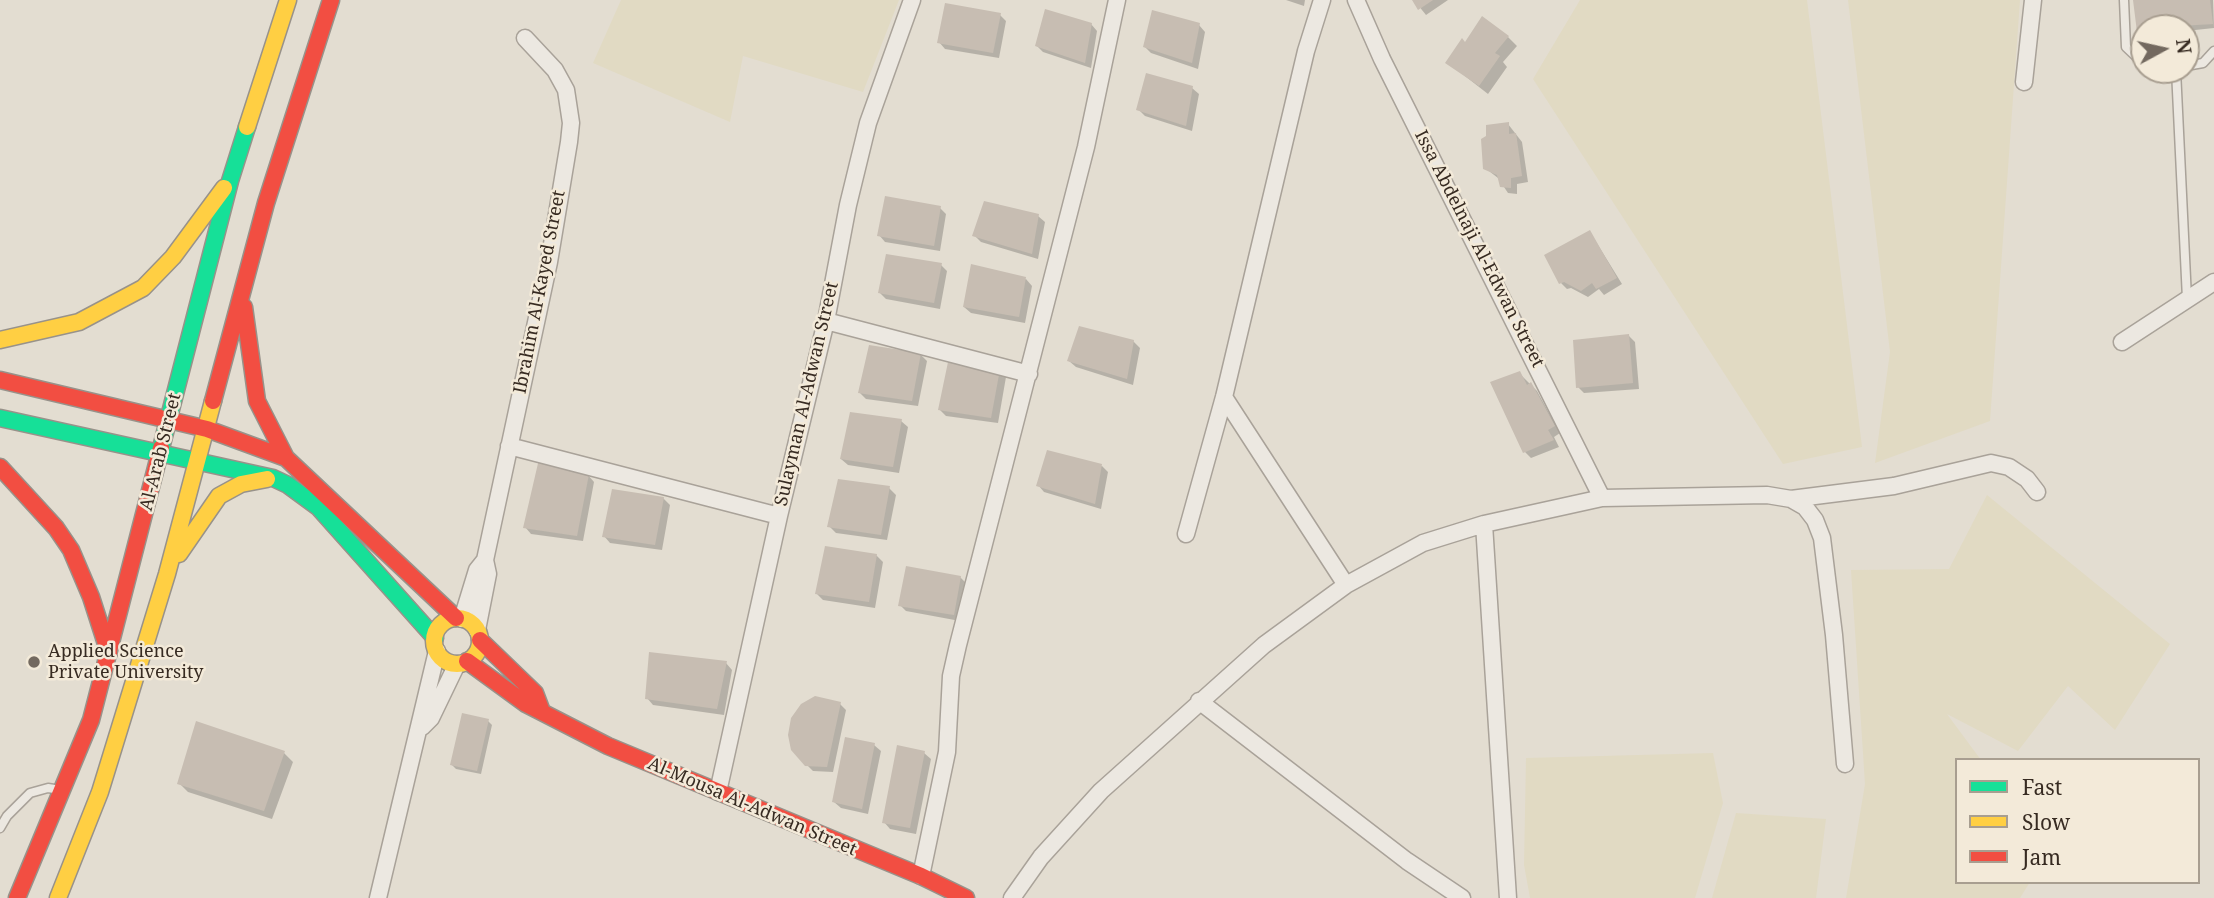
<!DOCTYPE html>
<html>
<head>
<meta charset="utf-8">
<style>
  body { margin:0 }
  #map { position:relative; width:2214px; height:898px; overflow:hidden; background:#e3ddd1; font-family:"Noto Serif",serif }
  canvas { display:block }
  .legend { position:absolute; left:1955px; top:758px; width:245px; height:126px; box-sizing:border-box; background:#f3ead9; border:2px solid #a89e90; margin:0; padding:9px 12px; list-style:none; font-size:21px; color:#372b22 }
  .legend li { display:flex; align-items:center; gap:14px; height:35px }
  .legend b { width:35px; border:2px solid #a89e90 }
  .north { position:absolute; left:2130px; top:14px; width:70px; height:70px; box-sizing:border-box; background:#f3ead9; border:2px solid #a89e90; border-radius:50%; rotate:82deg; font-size:19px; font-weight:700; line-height:28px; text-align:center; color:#372b22 }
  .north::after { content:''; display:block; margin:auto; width:24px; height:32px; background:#73695f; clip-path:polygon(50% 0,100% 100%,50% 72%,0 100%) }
</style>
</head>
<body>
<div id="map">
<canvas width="2214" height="898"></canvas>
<ul class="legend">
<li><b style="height:9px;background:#16e098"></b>Fast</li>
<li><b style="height:9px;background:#ffcf43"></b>Slow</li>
<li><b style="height:9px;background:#f24e42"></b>Jam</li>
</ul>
<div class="north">N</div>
</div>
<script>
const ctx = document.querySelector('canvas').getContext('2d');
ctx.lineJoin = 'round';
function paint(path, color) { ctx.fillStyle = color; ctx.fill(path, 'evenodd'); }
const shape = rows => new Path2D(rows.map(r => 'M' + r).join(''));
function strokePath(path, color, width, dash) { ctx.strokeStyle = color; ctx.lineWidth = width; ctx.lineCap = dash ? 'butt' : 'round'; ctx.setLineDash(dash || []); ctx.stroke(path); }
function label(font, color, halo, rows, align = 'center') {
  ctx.font = font + ' "Noto Serif",serif'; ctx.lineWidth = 5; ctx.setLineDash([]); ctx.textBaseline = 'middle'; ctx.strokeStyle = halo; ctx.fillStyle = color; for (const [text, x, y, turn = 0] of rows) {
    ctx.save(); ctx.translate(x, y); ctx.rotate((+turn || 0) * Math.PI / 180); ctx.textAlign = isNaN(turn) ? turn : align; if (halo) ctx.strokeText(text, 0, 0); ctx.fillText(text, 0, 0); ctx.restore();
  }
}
paint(shape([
  [621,0,899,0,863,92,743,56,730,122,593,63],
  [1580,0,1807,0,1862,447,1783,464,1533,79],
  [1848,0,2020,0,1990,421,1875,463,1890,352],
  [1987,495,2170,644,2115,730,2068,686,2018,751,1947,714,1981,760,1957,760,1957,882,2030,882,2020,898,1846,898,1865,784,1851,570,1949,569],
  [1713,753,1723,803,1695,898,1530,898,1524,865,1526,758],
  [1736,813,1826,819,1816,898,1712,898]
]), '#e1dac3');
paint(shape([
  [1286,0,1305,0,1304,6],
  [1414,0,1448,0,1426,15],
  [2135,0,2213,0,2214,28,2186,31,2186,28,2144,28,2142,36,2138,31],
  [1000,15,1006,21,999,58,945,49,939,42],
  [1091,24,1097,31,1091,68,1043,52,1037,46],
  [1199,25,1205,32,1198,69,1151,53,1144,46],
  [1508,37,1517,46,1503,62,1507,67,1488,94,1447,62,1465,44],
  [1192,88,1199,94,1192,131,1145,116,1138,109],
  [1508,124,1522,142,1528,182,1517,184,1517,194,1508,193,1498,178,1485,168],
  [940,208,946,214,940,251,885,242,879,235],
  [1038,216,1045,222,1038,259,981,242,974,235],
  [1590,232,1622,284,1604,295,1599,289,1588,297,1571,288,1567,289,1561,283],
  [941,265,947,271,940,309,886,299,880,293],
  [1026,279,1032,286,1025,323,971,313,964,307],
  [1629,336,1635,342,1639,389,1584,393,1578,387],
  [1133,341,1140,348,1133,385,1076,367,1069,361],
  [920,354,927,361,918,406,866,399,860,393],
  [999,371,1006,377,998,423,946,416,939,409],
  [1519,373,1537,391,1560,433,1554,437,1559,447,1531,458,1525,452],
  [901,421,908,427,899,473,848,465,841,459],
  [1102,466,1108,472,1101,509,1044,492,1038,485],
  [588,475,594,482,583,541,531,534,525,527],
  [889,488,896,495,887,540,836,533,829,526],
  [663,498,670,505,662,550,610,543,604,536],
  [876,555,883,562,875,608,823,600,817,594],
  [960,577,967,584,960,621,906,611,900,605],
  [726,663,732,670,724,715,653,705,647,698],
  [840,704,846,710,833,772,813,771,806,764],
  [488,721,492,725,481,774,456,769,452,765],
  [874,745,881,751,868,814,841,808,834,802],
  [284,753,293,762,272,819,188,792,179,783],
  [924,753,931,759,916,834,890,829,884,822]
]), '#0003');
paint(shape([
  [1412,0,1433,0,1418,10],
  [2133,0,2210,0,2213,24,2144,28,2144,31,2137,32],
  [945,3,1001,13,993,53,937,43],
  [1045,9,1092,23,1085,63,1035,46],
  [1152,10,1200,23,1192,63,1143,47],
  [1482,16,1509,36,1495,53,1500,56,1479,86,1445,63,1462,38,1465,42],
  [1146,73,1193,86,1186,126,1136,110],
  [1509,122,1509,134,1516,133,1522,176,1511,178,1511,188,1500,187,1497,175,1483,169,1481,139,1486,136,1486,125],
  [885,196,941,206,934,246,877,236],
  [984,201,1039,214,1032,254,972,236],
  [1590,230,1617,278,1596,289,1592,283,1581,291,1564,282,1559,284,1544,255],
  [886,254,942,263,934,303,878,293],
  [971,264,1026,277,1019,317,963,307],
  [1079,326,1134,340,1127,379,1067,361],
  [1629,334,1633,383,1576,388,1573,340],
  [869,345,921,353,912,401,858,393],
  [948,362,1000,369,991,418,938,410],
  [1520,371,1527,385,1531,382,1555,426,1548,430,1554,440,1523,453,1490,382],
  [850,412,902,419,893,467,840,459],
  [1047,450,1102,464,1095,504,1036,486],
  [539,459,589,474,577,536,523,528],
  [838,479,890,486,881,535,827,527],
  [612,489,664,497,655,545,602,537],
  [825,546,877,554,869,602,815,594],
  [906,566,961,576,954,615,898,606],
  [649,652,727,661,717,709,645,699],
  [815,696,841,702,827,767,805,766,791,750,788,735,791,718,801,704],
  [462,713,489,719,477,771,450,765],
  [196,721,285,751,264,811,177,784],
  [845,737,875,743,862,809,832,802],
  [897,745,925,751,910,828,882,823]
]), '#c7bdb2');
const lane = shape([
  [2124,0,2126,47,2144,64],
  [2186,66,2203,63,2214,51],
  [2176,70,2187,299],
  [0,828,7,816,30,793,48,788,61,790]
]);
const street = shape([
  [1356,0,1382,59,1602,498],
  [2024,82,2033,0],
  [826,321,1029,374],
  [2122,342,2214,282],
  [1224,397,1346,585],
  [509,446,779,516],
  [1791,499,1894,486,1991,463,2009,467,2027,479,2037,492],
  [1484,524,1508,898],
  [1186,534,1224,397,1306,51,1322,0],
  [462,619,477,570,485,560,549,262,569,142,571,123,566,90,555,70,525,38],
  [477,630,488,574,485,560],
  [1199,701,1407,861,1462,898],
  [422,727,431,718,457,664],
  [718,792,779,516,826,321,848,205,868,123,912,0],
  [921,876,947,752,951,676,958,645,1086,147,1117,0],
  [378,898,437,651],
  [1012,898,1041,857,1101,791,1264,645,1346,585,1423,543,1484,524,1602,498,1767,495,1791,499,1805,507,1815,520,1822,538,1834,635,1845,764]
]);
const fast = shape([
  [0,418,273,478,288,485,318,507,435,638],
  [161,448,230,181,247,127]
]);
const slow = shape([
  [247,127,288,0],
  [0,340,79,322,143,288,173,257,224,188],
  [179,554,219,496,241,484,267,479],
  '434 641a23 23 0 1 1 46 0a23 23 0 1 1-46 0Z',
  [58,898,100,792,167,574,213,401]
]);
const jam = shape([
  [244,307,257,401,286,458],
  [0,380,207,429,286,458,456,618],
  [213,401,266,203,331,0],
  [0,467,56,528,71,550,91,597,109,653],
  [480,640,535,693,541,709],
  [467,661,526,704,608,746,921,876,966,898],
  [17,898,91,720,161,448]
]);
strokePath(lane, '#a9a299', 11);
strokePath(street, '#a9a299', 19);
strokePath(fast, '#98928a', 19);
strokePath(slow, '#98928a', 19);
strokePath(jam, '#98928a', 19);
strokePath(lane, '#ece8e1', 8);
strokePath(street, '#ece8e1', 16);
strokePath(fast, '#16e098', 16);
strokePath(slow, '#ffcf43', 16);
strokePath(jam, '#f24e42', 16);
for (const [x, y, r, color] of [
  [34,662,7,"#73695f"]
]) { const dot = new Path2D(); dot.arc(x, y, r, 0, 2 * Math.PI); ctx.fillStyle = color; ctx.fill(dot); strokePath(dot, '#f3ead9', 2.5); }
label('18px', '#372b22', '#f3ead9', [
  ["Issa Abdelnaji Al-Edwan Street",1479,249,63],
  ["Ibrahim Al-Kayed Street",540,292,-79],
  ["Sulayman Al-Adwan Street",807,394,-77],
  ["Al-Arab Street",161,452,-76],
  ["Al-Mousa Al-Adwan Street",752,807,23]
]);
label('18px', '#372b22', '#f3ead9', [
  ["Applied Science",48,652],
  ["Private University",48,673]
], 'left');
</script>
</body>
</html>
